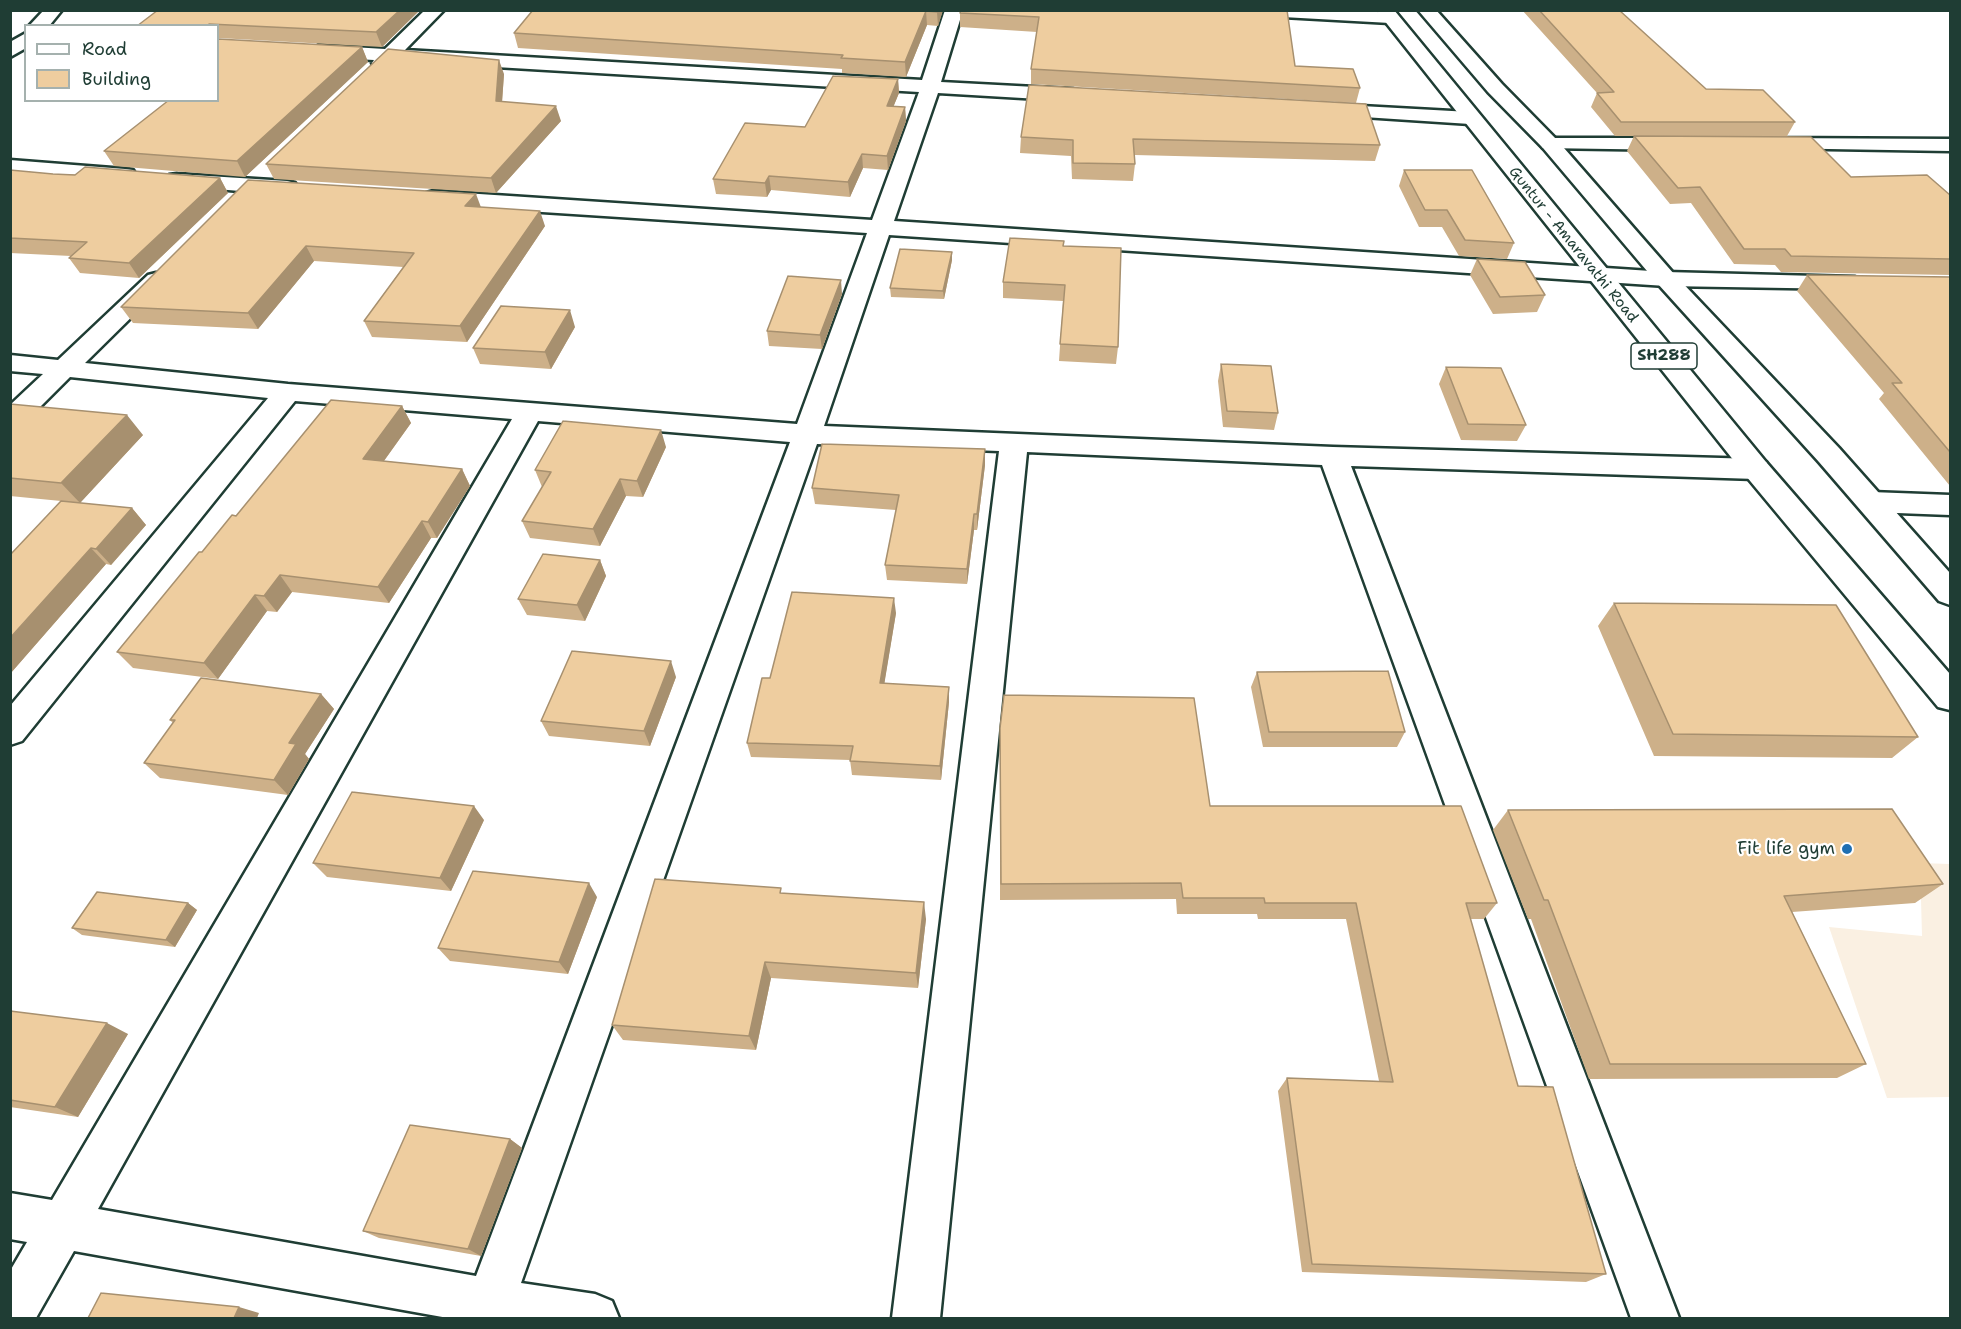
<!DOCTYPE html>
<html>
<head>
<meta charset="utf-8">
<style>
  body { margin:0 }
  #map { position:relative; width:1961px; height:1329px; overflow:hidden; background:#fff; font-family:"Shantell Sans",sans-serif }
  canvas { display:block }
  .frame { position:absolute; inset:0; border:12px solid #1f3d34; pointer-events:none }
  .legend { position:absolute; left:24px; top:24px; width:195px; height:78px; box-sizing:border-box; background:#fff; border:2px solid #a5b1ae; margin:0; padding:8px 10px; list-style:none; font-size:18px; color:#1f3d34 }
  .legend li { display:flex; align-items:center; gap:12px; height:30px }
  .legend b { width:30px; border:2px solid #a5b1ae }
</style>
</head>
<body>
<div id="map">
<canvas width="1961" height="1329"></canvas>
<div class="frame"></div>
<ul class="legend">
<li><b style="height:8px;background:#fff"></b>Road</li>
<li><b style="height:16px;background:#eecd9f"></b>Building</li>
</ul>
</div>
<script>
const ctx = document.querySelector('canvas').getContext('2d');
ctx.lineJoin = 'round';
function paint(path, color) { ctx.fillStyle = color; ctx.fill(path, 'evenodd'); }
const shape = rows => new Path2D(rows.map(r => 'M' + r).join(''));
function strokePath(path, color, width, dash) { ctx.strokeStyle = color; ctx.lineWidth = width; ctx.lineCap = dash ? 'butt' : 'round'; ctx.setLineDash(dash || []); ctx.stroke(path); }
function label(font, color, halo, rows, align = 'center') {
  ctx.font = font + ' "Shantell Sans",sans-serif'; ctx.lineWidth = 4.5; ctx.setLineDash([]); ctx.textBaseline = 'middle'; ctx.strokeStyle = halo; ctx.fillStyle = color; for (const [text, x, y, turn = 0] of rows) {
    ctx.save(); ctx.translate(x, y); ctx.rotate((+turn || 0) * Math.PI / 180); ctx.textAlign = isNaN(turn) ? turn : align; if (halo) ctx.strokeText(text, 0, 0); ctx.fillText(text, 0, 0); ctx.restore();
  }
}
paint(shape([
  [1920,863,1950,864,1950,1097,1887,1098,1829,927,1922,936]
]), '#faf0e2');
const minor = shape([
  [44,10,62,10,49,26,29,26,44,10],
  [425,10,444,10,405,50,922,80,945,10,963,10,941,82,1073,89,1083,95,1073,101,938,93,894,221,1666,272,1855,277,1859,282,1855,287,1847,289,1666,286,889,235,824,426,1333,447,1756,459,1766,462,1770,469,1766,476,1756,479,1351,466,1679,1318,1631,1318,1322,465,1027,452,940,1318,892,1318,999,451,817,444,521,1283,595,1294,612,1301,619,1318,448,1318,74,1251,36,1318,10,1318,10,1271,27,1242,10,1239,10,1193,52,1200,512,419,295,401,22,741,10,745,10,706,268,398,70,377,20,427,10,430,10,405,43,374,10,371,10,355,58,360,148,275,156,273,164,275,168,280,164,285,85,363,288,384,797,424,867,233,434,205,426,203,423,198,426,193,434,191,872,220,919,92,394,61,381,69,374,67,372,63,374,60,319,57,310,51,319,45,385,49,425,10],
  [538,421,790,442,476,1276,98,1209,538,421],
  [1239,10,1351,10,1390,13,1399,18,1390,23,1247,15,1239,10],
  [26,33,26,48,10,57,10,42,26,33],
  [1325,104,1470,112,1477,114,1480,118,1477,122,1470,124,1318,114,1315,110,1318,106,1325,104],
  [1550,138,1676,138,1683,140,1686,144,1683,148,1676,150,1543,148,1540,144,1543,140,1550,138],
  [1775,138,1950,139,1950,151,1768,148,1765,144,1768,140,1775,138],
  [10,160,125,169,133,170,136,175,133,180,125,181,10,172,10,160],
  [177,174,287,181,295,183,298,188,295,193,287,195,169,185,166,180,169,175,177,174],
  [1871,492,1950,495,1950,515,1871,512,1861,509,1856,502,1861,495,1871,492]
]);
const primary = shape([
  [1376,10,1394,10,1766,462,1950,674,1950,710,1938,707,1746,476,1376,10],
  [1418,10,1436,10,1502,84,1557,140,1674,274,1839,448,1950,573,1950,605,1939,601,1819,462,1658,284,1543,148,1488,92,1418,10]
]);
strokePath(minor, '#1f3d34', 5);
strokePath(primary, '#1f3d34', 5);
paint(minor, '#fff');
paint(primary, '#fff');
paint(shape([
  [420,10,382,47,218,38,218,26,137,26],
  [533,10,943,10,938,26,927,25,906,77,842,73,842,69,518,48,514,33],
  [1287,10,1295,66,1360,88,1356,103,1031,84,1031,69,1037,32,960,27,960,13],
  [1522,10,1619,10,1706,89,1795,122,1787,136,1851,177,1950,195,1950,275,1781,272,1775,265,1734,264,1691,203,1670,204,1627,151,1634,136,1615,136,1591,107,1597,93],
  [362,47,368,62,245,177,114,166,104,151],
  [504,74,502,102,561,121,496,193,274,179,266,164],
  [898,79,899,93,893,107,905,107,906,121,888,170,863,168,850,197,771,190,767,197,716,194,713,179,805,127],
  [1029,85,1380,145,1375,161,1135,155,1135,164,1133,181,1072,179,1071,156,1020,153,1021,137],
  [10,170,53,174,220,178,228,193,139,278,80,273,69,258,71,256,10,253],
  [1404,170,1514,243,1507,259,1459,256,1442,227,1419,227,1399,186],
  [248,180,480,207,545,226,467,342,372,337,364,321,403,267,314,261,258,329,133,323,121,307],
  [1063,246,1118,347,1116,364,1059,361,1063,301,1003,298,1003,282],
  [952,252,952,260,944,299,891,297,890,288],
  [1477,259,1545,295,1537,312,1493,314,1470,275],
  [1807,275,1950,277,1950,486,1879,399,1884,393,1797,291],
  [842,294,822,349,769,346,767,331],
  [575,327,551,369,480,364,473,348],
  [1221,364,1278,413,1274,430,1223,427,1218,381],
  [1446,367,1526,425,1517,441,1461,440,1439,384],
  [10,404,143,435,80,503,132,508,146,525,111,565,106,564,10,674,61,501,10,496],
  [402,406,411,423,384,461,462,469,470,486,437,538,431,538,389,603,292,592,277,612,267,611,218,679,133,668,117,652,202,552,236,516],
  [666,447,643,497,626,496,600,546,530,538,522,521,542,487,535,470],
  [985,449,985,465,977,530,974,530,967,584,887,580,885,565,896,510,815,504,812,488],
  [600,560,606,576,585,621,527,615,518,599],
  [1614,603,1918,737,1892,758,1654,756,1598,626],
  [896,613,884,684,949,687,949,702,941,780,852,775,850,760,751,757,747,743,770,678],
  [1257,672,1405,732,1397,747,1263,747,1251,687],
  [676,677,650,746,549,736,541,721],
  [321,694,334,709,305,754,309,759,288,795,160,778,144,763,173,723,170,720],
  [1000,728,1210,806,1497,903,1484,919,1470,919,1518,1086,1606,1274,1586,1282,1302,1272,1278,1091,1287,1078,1379,1081,1346,919,1258,919,1257,914,1177,914,1176,899,1000,900],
  [1508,810,1943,884,1915,903,1792,912,1866,1064,1837,1078,1589,1079,1531,919,1528,919,1493,830],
  [484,820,451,891,327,877,313,863],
  [782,893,926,919,918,988,771,978,756,1050,623,1040,612,1025],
  [597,897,568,974,450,961,438,948],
  [188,903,197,910,175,947,82,935,72,928],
  [10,1009,14,1012,128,1034,78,1117,10,1107],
  [510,1139,522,1148,481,1256,379,1238,363,1231]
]), '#cdb089');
paint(shape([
  [400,10,420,10,382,47,376,32],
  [938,10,943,10,938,26,937,12],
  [926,11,927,25,906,77,905,62],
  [362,47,368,62,245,177,237,161],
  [499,60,504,74,501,116,496,101],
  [898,79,899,93,888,120,887,106],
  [556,106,561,121,496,193,491,178],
  [905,107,906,121,888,170,887,156],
  [862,154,863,168,850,197,848,182],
  [769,176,771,190,767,197,765,183],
  [220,178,228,193,139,278,129,263],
  [476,194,482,210,465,206],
  [540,211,545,226,467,342,460,326],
  [306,246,314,261,258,329,248,313],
  [952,252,952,260,944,299,943,291],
  [841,280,842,294,822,349,820,335],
  [570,310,575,327,551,369,545,352],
  [402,406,411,423,373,476,363,459],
  [127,415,143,435,80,503,61,483],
  [661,430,666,447,643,497,637,481],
  [985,449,985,465,977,530,977,514],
  [462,469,470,486,437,538,428,522],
  [620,479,626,496,600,546,593,529],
  [132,508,146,525,111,565,96,549],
  [974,514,974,530,967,584,967,569],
  [422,521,431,538,389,603,378,587],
  [91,548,106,564,10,674,10,638],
  [600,560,606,576,585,621,577,605],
  [280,575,292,592,277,612,264,596],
  [255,595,267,611,218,679,204,663],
  [894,598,896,613,882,698,880,683],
  [671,661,676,677,650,746,644,731],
  [949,687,949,702,941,780,940,766],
  [321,694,334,709,305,754,309,759,288,795,274,780,289,743],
  [474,806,484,820,451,891,440,878],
  [589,883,597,897,568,974,559,962],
  [924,902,926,919,918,988,916,973],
  [188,903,197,910,175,947,166,940],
  [765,962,771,978,756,1050,749,1036],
  [107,1023,128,1034,78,1117,55,1107],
  [510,1139,522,1148,481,1256,468,1249],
  [239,1307,259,1313,257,1318,234,1318]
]), '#a7906f');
const building = shape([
  [158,10,400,10,376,32,209,24,209,26,137,26,158,10],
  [533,10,938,10,937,12,926,11,905,62,841,58,843,55,514,33,533,10],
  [961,10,1287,10,1295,66,1353,69,1360,88,1031,69,1039,17,960,13,961,10],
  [1539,10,1619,10,1706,89,1763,90,1795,122,1621,122,1597,93,1614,92,1539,10],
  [218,39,362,47,237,161,104,151,169,100,218,100,218,39],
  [388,49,499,60,496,101,556,106,491,178,266,164,388,49],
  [833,76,898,79,887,106,905,107,887,156,862,154,848,182,769,176,765,183,713,179,745,123,805,127,833,76],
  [1029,85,1366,104,1380,145,1133,139,1135,164,1073,163,1073,140,1021,137,1029,85],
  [1634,136,1811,137,1851,177,1927,175,1950,195,1950,259,1791,256,1785,249,1744,249,1700,187,1678,188,1634,136],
  [85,167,220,178,129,263,69,258,87,242,10,238,10,170,53,174,75,175,85,167],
  [1404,170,1472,170,1514,243,1465,240,1447,210,1425,210,1404,170],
  [248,180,476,194,465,206,540,211,460,326,364,321,414,253,306,246,248,313,121,307,248,180],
  [1010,238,1064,241,1063,246,1121,248,1118,347,1060,344,1065,285,1003,282,1010,238],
  [900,249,952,252,943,291,890,288,900,249],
  [1477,259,1525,262,1545,295,1500,297,1477,259],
  [1807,275,1950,277,1950,452,1892,383,1902,383,1807,275],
  [788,276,841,280,820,335,767,331,788,276],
  [501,306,570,310,545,352,473,348,501,306],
  [1221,364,1271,366,1278,413,1227,411,1221,364],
  [1446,367,1501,368,1526,425,1468,424,1446,367],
  [331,400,402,406,363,459,462,469,428,522,422,521,378,587,280,575,264,596,255,595,204,663,117,652,199,552,202,552,232,515,236,516,331,400],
  [10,404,127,415,61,483,10,478,10,404],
  [563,421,661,430,637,481,620,479,593,529,522,521,551,472,535,470,563,421],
  [822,444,985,449,977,514,974,514,967,569,885,565,899,495,812,488,822,444],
  [61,501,132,508,96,549,91,548,10,638,10,555,61,501],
  [543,554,600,560,577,605,518,599,543,554],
  [792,592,894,598,880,683,949,687,940,766,850,761,853,746,747,743,762,678,770,678,792,592],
  [1614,603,1836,605,1918,737,1673,734,1614,603],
  [572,651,671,661,644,731,541,721,572,651],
  [1388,671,1405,732,1269,732,1257,672,1388,671],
  [201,678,321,694,289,743,296,744,274,780,144,763,175,720,170,720,201,678],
  [1004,695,1194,698,1210,806,1461,806,1497,903,1466,903,1518,1086,1553,1087,1606,1274,1312,1264,1287,1078,1393,1082,1356,903,1265,903,1264,898,1183,898,1181,883,1001,884,1000,728,1004,695],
  [352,792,474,806,440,878,313,863,352,792],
  [1892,809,1943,884,1784,896,1866,1064,1610,1064,1548,900,1544,900,1508,810,1892,809],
  [473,871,589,883,559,962,438,948,473,871],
  [655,879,781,888,780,893,924,902,916,973,765,962,749,1036,612,1025,655,879],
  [97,892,188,903,166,940,72,928,97,892],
  [10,1011,107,1023,55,1107,10,1100,10,1011],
  [410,1125,510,1139,468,1249,363,1231,410,1125],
  [101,1293,239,1307,234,1318,88,1318,101,1293]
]);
paint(building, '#eecd9f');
strokePath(building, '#a7906f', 1.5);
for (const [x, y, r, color] of [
  [1847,849,6,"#1f6fb2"]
]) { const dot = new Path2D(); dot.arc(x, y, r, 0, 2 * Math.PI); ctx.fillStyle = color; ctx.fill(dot); strokePath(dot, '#fff', 2); }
label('15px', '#1f3d34', '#fff', [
  ["Guntur - Amaravathi Road",1573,245,51]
]);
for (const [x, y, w] of [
  [1664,356,66]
]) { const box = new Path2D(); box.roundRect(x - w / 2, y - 13, w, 26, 4.5); ctx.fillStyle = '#fff'; ctx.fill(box); strokePath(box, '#1f3d34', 1.5); }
label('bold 16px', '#1f3d34', null, [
  ["SH288",1664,356]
]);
label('18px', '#1f3d34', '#fff', [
  ["Fit life gym",1835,849]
], 'right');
</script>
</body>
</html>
